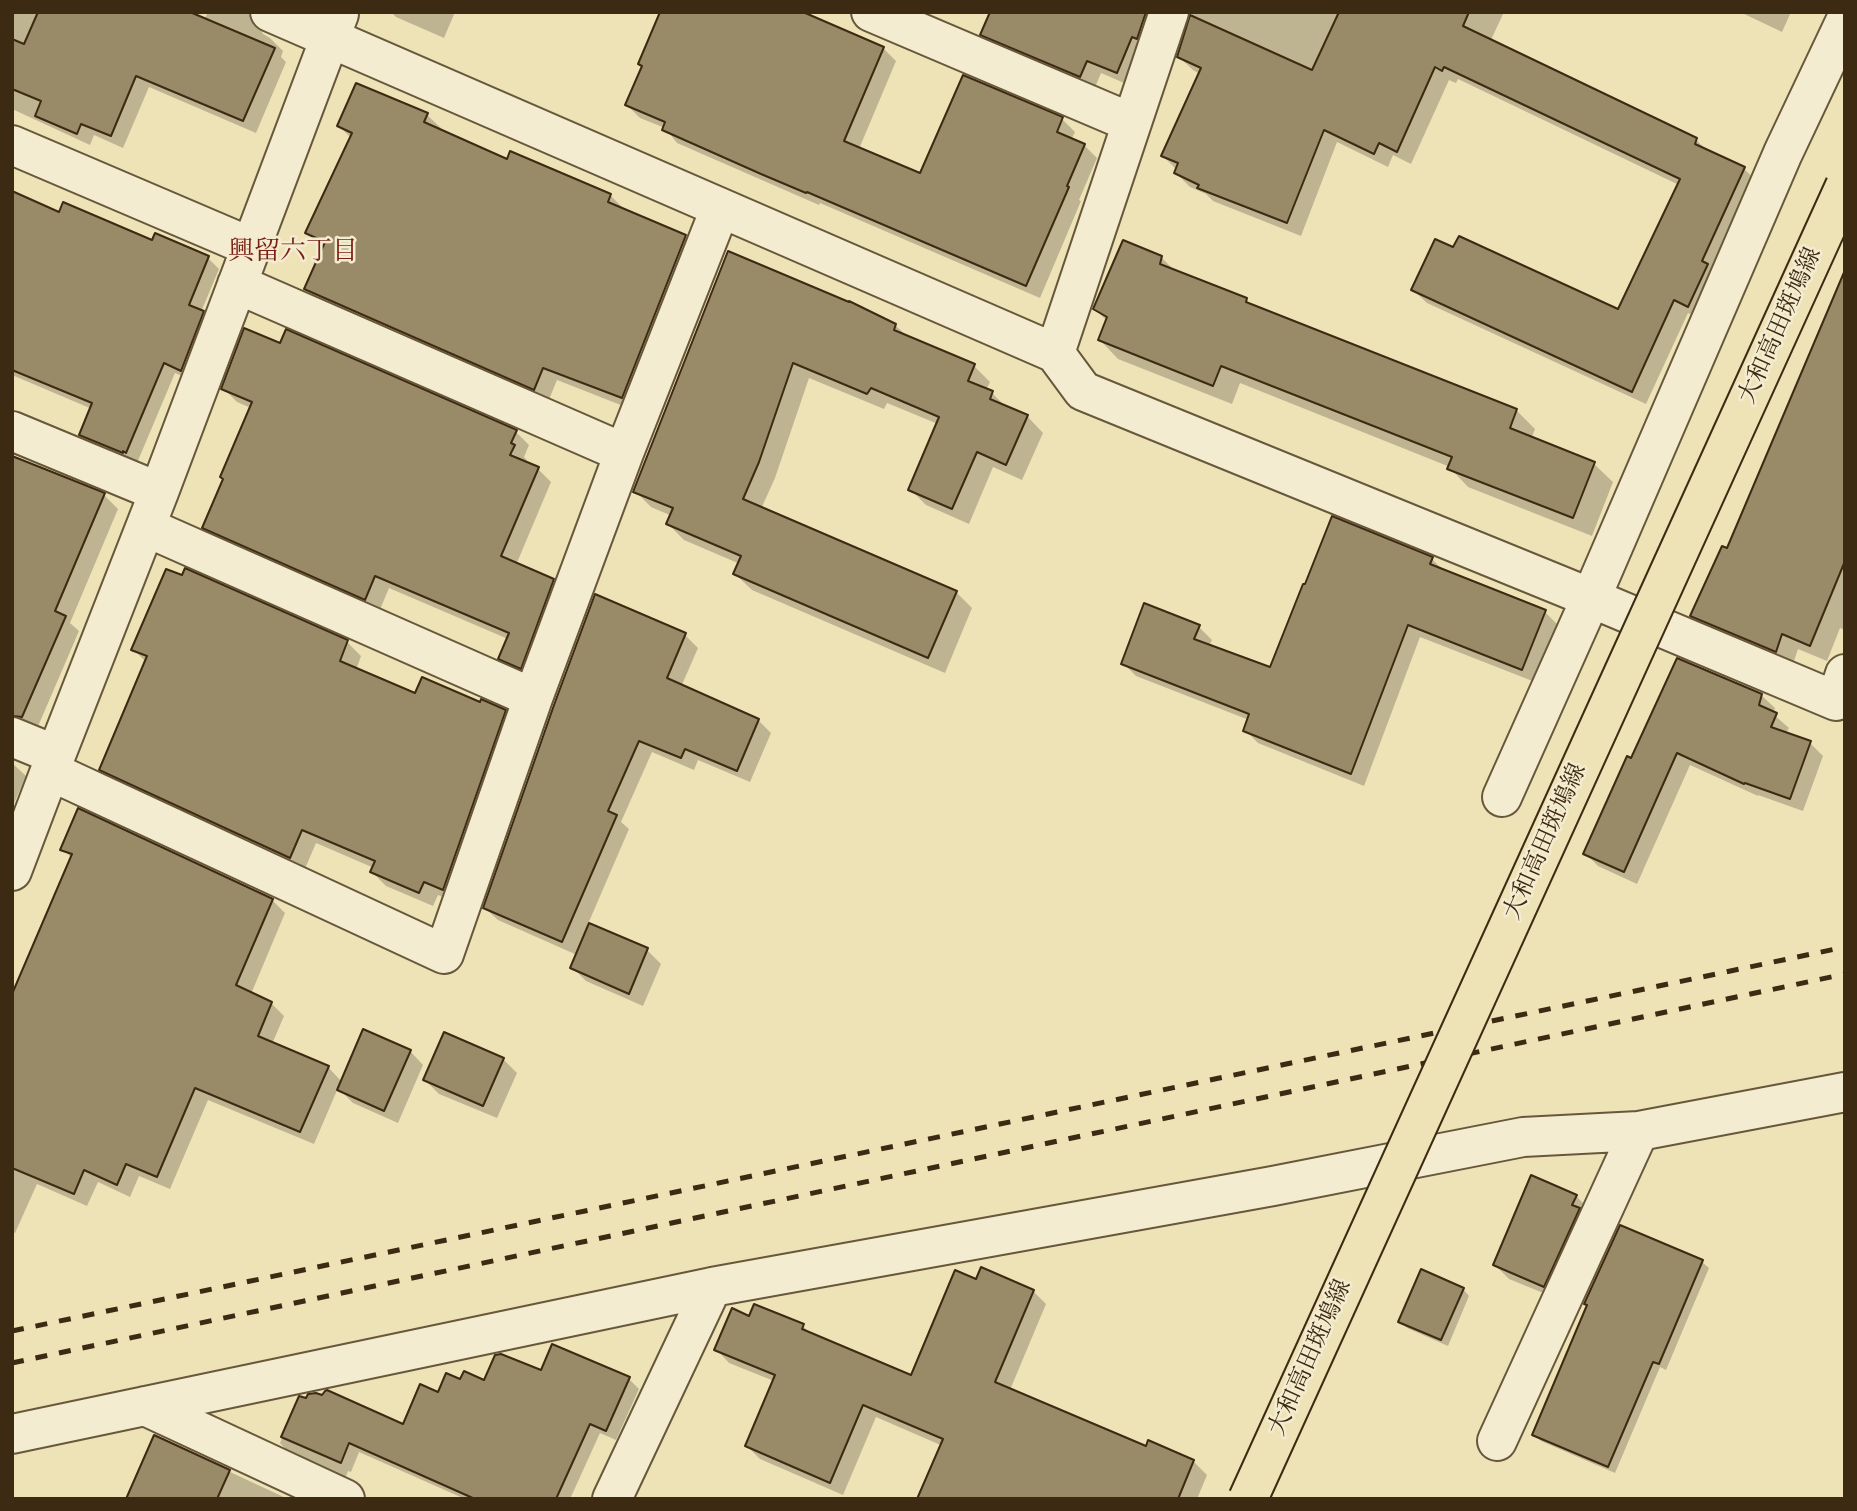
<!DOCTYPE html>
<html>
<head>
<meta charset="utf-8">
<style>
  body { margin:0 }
  #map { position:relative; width:1857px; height:1511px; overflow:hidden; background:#eee2b7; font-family:"Libre Bodoni",serif }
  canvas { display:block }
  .frame { position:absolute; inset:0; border:14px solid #3c2a12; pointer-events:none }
</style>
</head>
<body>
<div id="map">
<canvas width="1857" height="1511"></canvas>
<div class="frame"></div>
</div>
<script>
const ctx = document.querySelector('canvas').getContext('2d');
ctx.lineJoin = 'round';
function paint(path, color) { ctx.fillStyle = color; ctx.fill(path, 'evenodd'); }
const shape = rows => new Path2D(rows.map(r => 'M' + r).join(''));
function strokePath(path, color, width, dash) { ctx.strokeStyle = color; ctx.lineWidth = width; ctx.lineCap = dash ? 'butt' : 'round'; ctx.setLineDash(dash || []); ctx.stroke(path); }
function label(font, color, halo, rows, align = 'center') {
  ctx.font = font + ' "Libre Bodoni","Noto Serif JP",serif'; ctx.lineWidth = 5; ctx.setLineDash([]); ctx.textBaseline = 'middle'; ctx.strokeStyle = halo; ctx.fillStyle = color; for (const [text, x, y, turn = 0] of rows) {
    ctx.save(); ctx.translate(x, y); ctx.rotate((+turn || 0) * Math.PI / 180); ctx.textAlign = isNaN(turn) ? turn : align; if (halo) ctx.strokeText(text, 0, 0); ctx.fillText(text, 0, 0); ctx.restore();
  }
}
paint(shape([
  [12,12,171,12,204,20,208,12,265,12,260,28,263,34,270,38,283,51,281,57,286,62,256,133,149,87,123,148,94,135,90,145,12,109],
  [391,12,455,12,444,38,396,17],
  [988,12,1166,12,1131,86,1101,73,1094,90,996,48,982,34,991,14],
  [1192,12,1504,12,1490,42,1696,140,1709,152,1744,169,1758,182,1702,320,1688,313,1646,404,1427,303,1413,290,1619,311,1679,185,1458,79,1456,83,1449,80,1411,164,1393,155,1388,167,1337,142,1301,236,1213,201,1206,194,1190,187,1176,173,1177,170,1163,156,1200,74,1193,70,1179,57,1192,19],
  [1740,12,1791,12,1782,32],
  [883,48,896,61,859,149,921,176,1062,119,1075,132,1071,140,1084,145,1097,158,1079,200,1081,201,1040,298,820,203,819,205,677,143,665,128,640,118,627,105],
  [427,115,441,128,440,131,508,161,610,195,624,209,685,237,699,250,636,411,557,380,548,402,320,303,306,289,324,248,307,233,351,138,339,126],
  [12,193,60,214,208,258,219,269,201,312,214,324,193,381,175,373,137,463,92,446,81,435,92,409,12,375],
  [729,254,895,325,908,337,974,366,990,382,986,390,992,393,1007,408,1027,416,1043,433,1022,480,993,467,969,524,926,505,910,489,938,424,887,403,884,409,809,378,775,478,761,509,956,592,972,608,945,673,752,590,735,574,740,564,684,540,668,524,672,516,651,507,635,491],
  [1161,257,1176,272,1246,300,1254,308,1516,410,1535,429,1531,439,1594,464,1613,482,1592,536,1468,487,1450,468,1450,467,1240,383,1232,404,1118,359,1100,340,1107,321,1095,309],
  [1845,269,1845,630,1840,628,1827,661,1798,649,1792,667,1709,632,1693,616,1728,550,1832,304,1831,302],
  [223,388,516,432,529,445,524,457,527,460,526,464,538,469,551,482,516,565,553,580,566,594,534,681,513,672,500,658,508,639,389,588,379,612,218,541,204,527,251,408,237,402],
  [12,458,104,495,118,509,70,623,79,631,36,731,12,734],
  [1432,559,1445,572,1545,612,1558,625,1535,682,1420,637,1364,786,1258,743,1245,730,1249,720,1136,676,1123,663,1199,627,1212,640,1209,646,1271,670],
  [685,635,698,648,681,687,758,720,771,733,750,782,698,760,694,770,652,752,621,822,629,829,588,924,647,950,661,964,643,1006,586,981,572,967,577,955,498,920,485,908],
  [347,642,361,656,356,670,416,695,481,704,505,711,519,725,457,903,438,895,433,906,386,886,372,872,374,868,316,843,304,871,115,783,101,769,146,662,133,649],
  [1761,695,1775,708,1773,714,1789,728,1786,733,1810,743,1823,756,1803,811,1758,795,1758,796,1690,765,1637,884,1598,866,1585,853,1632,760],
  [12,763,26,776,12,808],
  [62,849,272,900,285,913,251,994,271,1003,284,1016,272,1044,328,1067,342,1082,410,1051,423,1065,398,1123,353,1103,338,1088,314,1144,208,1100,170,1189,139,1176,130,1197,98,1182,87,1206,37,1184,15,1233,12,1232,12,999,72,858],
  [503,1059,517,1073,497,1118,439,1094,425,1080],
  [1576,1196,1590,1210,1558,1299,1509,1279,1495,1265],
  [1621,1227,1702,1262,1709,1268,1666,1370,1660,1367,1615,1473,1541,1441,1534,1435],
  [977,1281,1033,1291,1046,1304,1010,1390,1147,1448,1149,1443,1194,1462,1207,1475,1197,1499,1065,1499,876,1417,843,1495,760,1459,747,1446,774,1381,729,1363,716,1349,750,1318,803,1326,812,1335,912,1378],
  [1463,1289,1469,1296,1448,1346,1407,1328,1400,1322],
  [542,1373,629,1379,639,1389,616,1440,600,1433,570,1499,465,1499,359,1452,351,1472,348,1471,345,1479,290,1454,280,1443,300,1398,404,1427,439,1394,461,1381,485,1383],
  [155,1437,288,1499,128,1499]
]), '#0003');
const building = shape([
  [38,12,190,12,275,48,243,121,136,76,111,136,81,124,77,134,35,116,41,101,12,89,12,39,24,44,38,12],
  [660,12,803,12,884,47,844,141,920,173,963,75,1063,117,1057,132,1085,144,1067,186,1069,187,1026,286,807,192,806,193,761,174,662,130,665,122,625,105,642,66,638,64,660,12],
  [990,12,1146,12,1137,39,1132,37,1117,73,1087,61,1080,77,980,35,990,12],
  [1339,12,1469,12,1463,26,1697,138,1695,144,1745,167,1702,261,1708,264,1688,307,1674,300,1632,392,1411,290,1435,239,1453,247,1459,236,1618,309,1680,179,1444,67,1442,71,1435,67,1397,152,1379,143,1374,154,1324,130,1287,223,1197,188,1199,185,1174,173,1178,163,1161,156,1201,68,1177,57,1190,15,1312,70,1339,12],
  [356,83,428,113,424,122,507,159,510,151,611,194,608,202,686,235,622,398,543,368,534,390,304,289,325,242,305,233,352,133,337,126,356,83],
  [12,191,59,212,63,202,152,240,155,233,209,256,189,305,204,311,181,371,164,363,126,453,123,451,123,453,79,435,92,403,12,370,12,191],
  [1123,240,1162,256,1160,264,1247,298,1246,302,1517,409,1510,428,1595,462,1573,518,1447,469,1452,457,1221,366,1213,386,1098,340,1107,317,1093,309,1123,240],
  [728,251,849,302,849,301,896,324,894,330,975,364,968,381,993,391,990,399,1028,415,1006,465,977,452,952,509,908,490,939,417,871,388,867,394,793,363,759,462,743,499,957,591,928,658,733,574,741,556,666,524,673,508,633,492,728,251],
  [1845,270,1845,561,1810,646,1782,634,1776,652,1690,616,1722,546,1727,548,1845,270],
  [244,328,280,343,286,329,517,430,511,443,515,445,510,455,539,467,501,556,554,579,521,669,498,659,509,633,375,576,365,600,202,528,223,479,220,477,252,402,221,389,244,328],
  [12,456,105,493,55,611,66,616,22,717,12,716,12,456],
  [1332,516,1433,557,1430,564,1546,610,1522,670,1408,625,1351,774,1243,731,1249,714,1121,664,1144,603,1200,625,1194,639,1270,667,1303,584,1305,584,1332,516],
  [185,568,348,640,340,661,415,693,422,677,480,702,481,699,506,710,443,890,424,882,419,893,370,872,375,861,302,830,290,858,99,770,147,656,131,650,166,569,182,575,185,568],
  [595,594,686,633,667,678,759,719,737,771,685,749,681,758,639,741,608,811,617,815,562,942,483,908,554,705,595,594],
  [1677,658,1762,694,1759,705,1777,713,1771,727,1811,741,1790,799,1745,783,1744,784,1677,753,1624,872,1583,854,1627,756,1631,758,1677,658],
  [78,808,273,899,236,985,272,1002,258,1036,329,1066,300,1132,195,1088,157,1177,126,1164,117,1185,84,1170,74,1194,12,1168,12,994,72,854,60,850,78,808],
  [589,923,648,948,629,994,570,968,589,923],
  [363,1029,411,1050,384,1111,337,1090,363,1029],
  [444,1032,504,1058,483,1106,423,1080,444,1032],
  [1531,1175,1577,1195,1572,1205,1580,1208,1544,1287,1493,1265,1531,1175],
  [1620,1225,1703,1260,1659,1364,1653,1362,1608,1467,1532,1435,1587,1305,1584,1304,1620,1225],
  [981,1267,1034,1290,995,1382,1146,1446,1148,1440,1194,1460,1178,1499,917,1499,943,1439,863,1405,830,1483,745,1446,775,1375,714,1350,732,1308,749,1316,754,1304,804,1324,802,1329,911,1375,955,1270,976,1279,981,1267],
  [1421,1269,1464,1288,1441,1340,1398,1322,1421,1269],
  [552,1344,630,1377,606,1431,590,1424,556,1499,475,1499,349,1443,341,1463,281,1437,299,1396,306,1398,308,1394,316,1393,322,1395,325,1391,327,1390,403,1424,420,1384,438,1392,446,1373,460,1379,464,1371,484,1380,495,1355,501,1354,541,1370,552,1344],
  [154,1435,230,1470,217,1499,126,1499,154,1435]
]);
paint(building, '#998a68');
strokePath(building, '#3c2a12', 2);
const minor = shape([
  [270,12,1055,353,1083,391,1591,598,1836,701,1845,674],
  [871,12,1132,123],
  [12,145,251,247],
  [237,284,624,453],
  [1055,353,1169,12],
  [12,431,159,492],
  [146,527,533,698],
  [12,737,56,755],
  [50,771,444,954,533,698,624,453,720,209],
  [1502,797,1591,598,1783,153,1845,22],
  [12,871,56,755,159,492,339,14],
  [145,1406,345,1499],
  [12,1434,712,1287,1273,1186,1523,1137,1639,1131,1845,1092],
  [1497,1441,1639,1131],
  [612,1499,712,1287]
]);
strokePath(minor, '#68583b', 42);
strokePath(minor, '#f4ecd0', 38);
strokePath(shape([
  [12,1331,1845,947],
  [12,1363,1845,974]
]), '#3c2a12', 5, [12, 12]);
const primaryBridge = shape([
  [1248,1499,1845,186]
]);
strokePath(primaryBridge, '#3c2a12', 42, []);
strokePath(primaryBridge, '#eee2b7', 38);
label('24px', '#3c2a12', '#f4ecd0', [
  ["大和高田斑鳩線",1781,326,-66],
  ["大和高田斑鳩線",1546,842,-66],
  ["大和高田斑鳩線",1311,1358,-66]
]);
label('26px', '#7a1f14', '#f4ecd0', [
  ["興留六丁目",293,253]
]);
</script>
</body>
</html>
